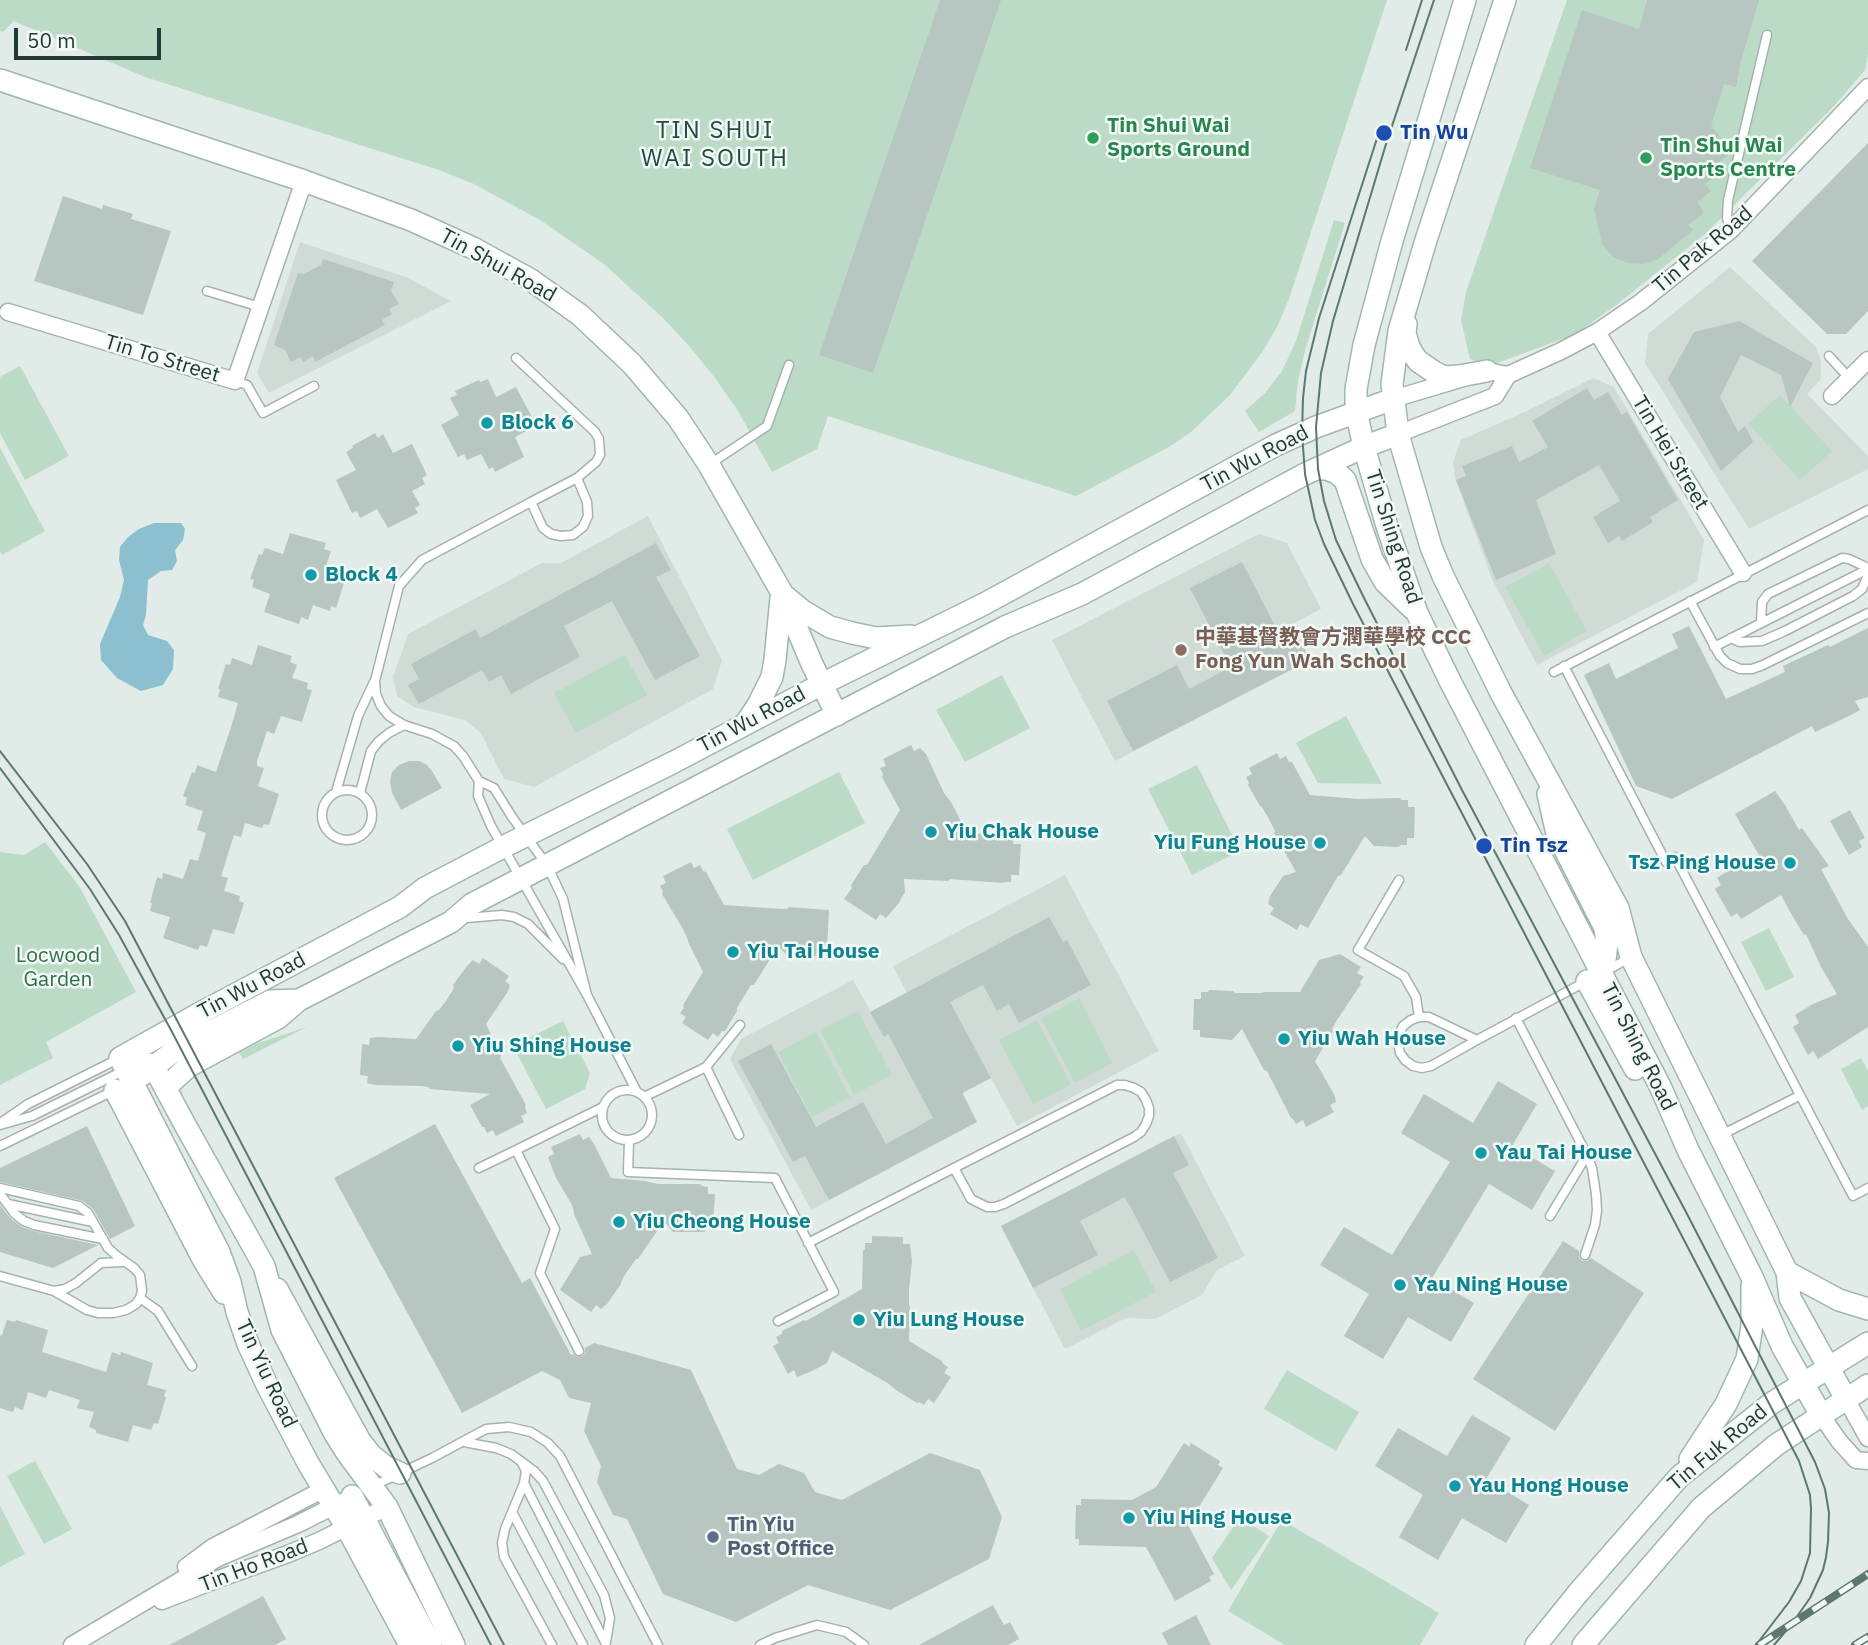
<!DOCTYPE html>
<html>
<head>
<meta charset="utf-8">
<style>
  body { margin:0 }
  #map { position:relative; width:1868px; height:1645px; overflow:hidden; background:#e1ebe7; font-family:"IBM Plex Sans",sans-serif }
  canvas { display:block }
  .scale { position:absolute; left:14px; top:28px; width:147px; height:32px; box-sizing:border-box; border:4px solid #223b36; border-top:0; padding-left:9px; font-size:21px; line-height:24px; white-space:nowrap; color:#223b36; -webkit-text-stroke:5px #f2f8f5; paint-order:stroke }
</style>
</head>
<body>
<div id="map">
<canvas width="1868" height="1645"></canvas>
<div class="scale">50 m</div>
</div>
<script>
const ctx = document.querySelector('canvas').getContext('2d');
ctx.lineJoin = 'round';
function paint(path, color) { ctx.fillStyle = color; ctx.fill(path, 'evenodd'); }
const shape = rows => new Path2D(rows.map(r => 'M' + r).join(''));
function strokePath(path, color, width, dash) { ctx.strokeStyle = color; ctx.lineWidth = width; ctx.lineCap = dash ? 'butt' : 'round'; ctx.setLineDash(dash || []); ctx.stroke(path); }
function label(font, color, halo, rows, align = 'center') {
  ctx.font = font + ' "IBM Plex Sans","Noto Sans TC",sans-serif'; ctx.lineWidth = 5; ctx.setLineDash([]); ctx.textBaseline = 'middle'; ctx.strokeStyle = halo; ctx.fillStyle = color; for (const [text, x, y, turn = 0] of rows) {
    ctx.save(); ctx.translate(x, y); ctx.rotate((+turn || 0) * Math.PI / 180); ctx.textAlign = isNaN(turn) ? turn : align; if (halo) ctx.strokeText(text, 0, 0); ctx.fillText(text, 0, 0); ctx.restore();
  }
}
paint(shape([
  [300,242,406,277,451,301,269,393,257,373],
  [1730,267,1816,347,1821,361,1821,379,1807,394,1868,456,1868,469,1749,529,1645,363,1648,334],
  [1593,378,1614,387,1704,540,1697,582,1537,665,1492,579,1455,478,1453,462,1461,440,1527,411],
  [648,516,722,660,713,689,534,787,504,779,481,733,465,720,414,707,397,696,393,677,408,634,542,563,561,563],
  [1259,534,1287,543,1321,609,1292,624,1310,660,1115,761,1052,640],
  [1065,875,1159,1051,1017,1126,991,1078,963,1093,977,1122,811,1210,730,1059,741,1039,853,980,871,1012,907,993,893,966],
  [1181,1133,1245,1256,1217,1270,1202,1295,1155,1319,1126,1318,1065,1349,1001,1226]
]), '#d0dbd6');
paint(shape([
  [0,0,1387,0,1289,299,1278,325,1263,351,1230,395,1191,432,1169,447,1076,496,828,416,817,449,772,472,738,411,715,378,690,347,663,318,604,264,540,220,474,184,439,170,145,77,14,21,3,32,0,31],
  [1567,0,1868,0,1868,53,1865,70,1835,105,1705,234,1620,302,1576,334,1489,366,1470,359,1461,320,1466,292],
  [1334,220,1345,223,1306,347,1298,381,1295,411,1259,432,1245,411,1265,393,1282,371,1296,341],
  [20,366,69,456,25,480,0,433,0,377],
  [1780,395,1832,451,1800,480,1748,424],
  [0,448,45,531,2,555,0,551],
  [1549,563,1587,631,1544,656,1505,587],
  [625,655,647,695,576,733,554,693],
  [1002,675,1030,728,965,762,936,710],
  [1346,716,1382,784,1318,783,1296,743],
  [1197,765,1240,851,1192,875,1148,789],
  [839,772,865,823,753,880,727,829],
  [45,842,79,886,136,992,46,1042,53,1058,0,1085,0,852,24,855],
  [1769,928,1794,977,1766,991,1741,942],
  [1079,998,1112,1063,1075,1083,1041,1018],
  [858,1011,892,1075,854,1095,820,1030],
  [1037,1020,1071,1085,1033,1104,999,1040],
  [563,1021,590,1073,585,1089,546,1109,513,1046],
  [307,1027,243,1059,239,1053,258,1043],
  [816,1032,850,1097,812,1117,778,1052],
  [1861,1058,1868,1071,1868,1106,1862,1110,1841,1069],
  [1134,1250,1156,1292,1081,1331,1060,1289],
  [1287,1370,1359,1412,1336,1451,1264,1409],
  [35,1461,72,1529,44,1544,7,1476],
  [0,1506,25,1554,0,1567],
  [1240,1517,1269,1536,1231,1590,1212,1558],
  [1282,1520,1439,1613,1420,1645,1285,1645,1228,1611]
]), '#bbdbc6');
paint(shape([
  [154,523,181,523,185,529,183,540,175,550,177,561,172,570,161,571,148,580,146,615,143,625,148,635,167,641,174,650,173,669,163,685,141,691,117,678,101,660,100,644,120,597,124,580,119,560,120,547,128,537,139,529]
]), '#8cc0ce');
paint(shape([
  [940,0,1001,0,873,373,819,355],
  [1647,0,1759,0,1741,61,1736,87,1724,84,1711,126,1733,151,1714,167,1719,174,1705,184,1711,191,1697,202,1704,213,1688,225,1693,230,1657,260,1644,264,1627,263,1613,257,1602,244,1594,209,1600,190,1530,168,1582,10,1639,29],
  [1868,143,1868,311,1846,334,1827,334,1752,261],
  [63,196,102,209,103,205,117,209,133,214,131,219,171,231,143,315,34,281],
  [323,259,394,282,391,291,399,304,389,309,392,314,382,320,385,325,315,362,313,356,303,362,301,357,291,362,285,350,274,345,298,273,304,274,321,265],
  [1739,321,1813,363,1790,407,1781,375,1741,355,1720,397,1738,432,1745,426,1753,442,1721,471,1668,379,1694,332],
  [488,379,496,397,516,387,533,419,529,422,532,428,515,437,524,457,495,472,493,467,489,469,481,454,467,460,464,454,458,457,441,425,459,415,450,398,457,395,455,391,479,380,480,382],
  [1587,388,1594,400,1608,392,1622,415,1627,412,1678,500,1650,517,1653,522,1622,541,1619,536,1608,543,1593,517,1620,501,1599,465,1536,500,1556,554,1496,580,1456,480,1466,476,1462,466,1512,446,1519,462,1548,447,1532,421],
  [375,433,378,438,383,434,393,453,412,444,427,475,422,478,425,484,412,491,420,505,415,508,418,513,388,528,377,509,360,518,357,511,352,513,336,480,356,470,346,452,353,448,352,446],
  [290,533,326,543,324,549,331,551,325,569,346,577,336,608,331,606,330,611,313,605,308,620,301,617,299,624,264,612,270,594,252,587,254,580,250,579,259,554,262,555,265,548,283,554],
  [656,543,671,570,656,577,700,656,655,680,612,601,564,626,580,657,511,694,501,675,489,682,482,670,419,704,408,685,419,679,411,664,476,629,480,638],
  [1242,562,1283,641,1297,634,1310,660,1133,751,1107,701,1177,665,1189,689,1231,667,1190,588],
  [1689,626,1726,699,1785,672,1783,666,1828,645,1830,647,1868,628,1868,697,1855,701,1860,710,1849,716,1815,732,1812,726,1672,799,1636,786,1584,675,1609,663,1616,679,1678,648,1672,634],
  [258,645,292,656,290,662,297,665,292,678,308,683,307,689,312,690,302,722,281,716,274,734,267,731,257,761,257,766,264,768,258,786,279,794,269,825,264,824,262,828,245,823,241,837,234,835,221,876,228,878,224,891,240,896,239,901,244,903,234,934,213,929,207,947,200,945,198,950,163,938,170,917,150,911,152,903,150,903,157,877,162,879,163,873,183,879,190,859,198,861,206,833,197,830,203,811,185,805,187,798,183,796,192,772,195,773,197,765,216,772,232,724,238,703,218,697,220,689,218,689,226,664,230,665,232,658,252,665],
  [911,745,914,751,920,748,926,754,944,793,951,802,967,833,1005,835,1007,837,1014,837,1013,844,1021,844,1019,875,1011,875,1011,882,1005,882,1003,883,950,879,948,881,904,879,905,892,898,904,886,918,880,914,876,920,844,899,852,888,851,885,864,865,867,865,900,810,882,777,883,774,880,768,886,766,883,759],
  [1277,753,1280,759,1286,756,1289,762,1292,762,1310,795,1359,799,1400,798,1401,800,1408,800,1408,807,1415,807,1414,838,1407,838,1407,845,1401,845,1398,847,1374,846,1365,836,1341,875,1338,876,1331,888,1308,928,1300,924,1297,930,1270,914,1274,908,1268,904,1270,896,1283,876,1296,872,1274,833,1275,831,1270,821,1262,807,1260,806,1248,785,1249,783,1246,777,1252,774,1249,768],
  [409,761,419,761,427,765,432,771,442,788,401,810,392,793,390,782,392,772,399,765],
  [1775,791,1785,805,1799,830,1802,828,1829,866,1821,869,1848,919,1868,947,1868,1027,1818,1059,1813,1051,1808,1055,1793,1027,1799,1023,1795,1015,1813,1004,1837,994,1821,967,1806,934,1804,935,1793,917,1781,895,1741,919,1737,913,1731,917,1715,889,1721,885,1717,878,1736,866,1759,855,1735,814],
  [1850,810,1865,838,1859,841,1862,847,1849,855,1830,821],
  [691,862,694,868,700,865,703,871,706,872,724,905,781,909,787,909,789,907,829,910,827,949,820,949,820,955,812,957,788,956,778,946,754,985,751,985,740,1003,737,1008,737,1011,725,1031,722,1031,718,1037,713,1033,708,1040,682,1023,686,1017,680,1013,684,1008,683,1005,703,972,688,942,688,940,683,929,662,894,663,891,660,886,666,883,663,876],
  [1049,917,1063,942,1067,940,1091,985,1019,1023,1009,1004,997,1011,983,985,950,1002,991,1078,962,1093,977,1122,829,1200,805,1156,793,1162,738,1061,771,1044,816,1127,863,1102,886,1144,933,1118,888,1034,884,1037,870,1012],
  [1340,954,1361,967,1357,973,1364,977,1360,982,1361,984,1337,1020,1332,1029,1333,1031,1315,1061,1334,1094,1336,1102,1330,1105,1334,1112,1306,1127,1303,1120,1296,1124,1293,1119,1291,1118,1267,1071,1264,1070,1242,1029,1232,1040,1200,1037,1200,1030,1193,1030,1194,999,1201,999,1201,992,1208,992,1209,990,1233,991,1235,993,1262,993,1264,992,1300,992,1319,960],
  [483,958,509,976,505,981,510,985,507,993,486,1024,501,1056,500,1058,526,1105,525,1107,527,1113,521,1116,524,1122,496,1136,493,1130,487,1133,484,1127,482,1127,470,1105,490,1094,430,1089,428,1087,422,1086,375,1085,367,1083,368,1076,360,1075,362,1044,369,1045,370,1038,378,1037,416,1039,436,1011,439,1010,446,1001,454,988,453,985,467,966,473,960,479,964],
  [1498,1081,1537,1104,1512,1146,1555,1171,1532,1210,1489,1184,1432,1278,1474,1303,1451,1342,1408,1317,1383,1359,1344,1336,1369,1294,1320,1265,1344,1227,1392,1255,1450,1162,1401,1133,1424,1094,1473,1123],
  [435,1124,522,1283,530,1278,571,1355,573,1354,578,1357,583,1356,585,1352,585,1348,594,1343,691,1370,737,1469,759,1475,779,1464,804,1473,815,1492,842,1500,930,1453,980,1470,1002,1517,989,1559,890,1610,808,1585,736,1622,663,1594,627,1519,613,1515,597,1482,601,1466,584,1431,591,1403,569,1398,560,1380,542,1371,462,1413,334,1178],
  [87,1126,135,1226,110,1239,93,1209,83,1201,0,1182,0,1168],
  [580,1134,583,1140,589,1137,594,1144,611,1178,646,1181,648,1182,658,1184,700,1184,702,1186,708,1187,708,1194,715,1194,713,1225,706,1225,705,1232,673,1232,664,1221,638,1259,636,1259,626,1273,621,1282,621,1284,607,1304,601,1309,596,1305,591,1312,560,1290,580,1257,592,1254,574,1214,574,1212,572,1205,555,1176,548,1157,554,1154,551,1147],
  [1174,1136,1189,1165,1173,1173,1218,1258,1170,1282,1125,1197,1080,1221,1098,1255,1033,1288,1001,1226],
  [0,1205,10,1218,22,1227,33,1231,98,1245,53,1268,0,1252],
  [872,1236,903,1237,903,1244,910,1244,912,1261,909,1290,909,1305,910,1307,909,1341,942,1361,943,1364,948,1367,944,1373,951,1377,934,1403,928,1399,924,1405,919,1402,917,1403,896,1390,889,1384,832,1351,827,1363,812,1371,797,1377,794,1370,788,1374,773,1346,779,1343,776,1337,782,1334,782,1331,804,1320,806,1321,862,1289,863,1251,865,1249,865,1243,872,1243],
  [1563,1241,1579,1251,1579,1257,1582,1261,1587,1261,1591,1258,1644,1293,1555,1431,1473,1379],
  [7,1320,15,1322,16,1320,48,1330,42,1352,106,1372,112,1352,120,1355,121,1352,153,1363,147,1385,166,1390,164,1397,166,1397,158,1424,154,1423,151,1430,133,1425,128,1442,96,1433,96,1430,89,1427,94,1412,77,1408,80,1400,49,1390,46,1398,28,1392,23,1410,15,1407,13,1412,0,1408,0,1336,2,1335],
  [1472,1415,1511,1438,1486,1479,1529,1505,1506,1543,1462,1518,1438,1560,1399,1537,1423,1495,1375,1466,1398,1428,1447,1456],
  [1184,1443,1189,1447,1191,1443,1220,1461,1218,1465,1223,1468,1188,1525,1214,1574,1209,1577,1211,1581,1175,1601,1146,1547,1079,1545,1079,1539,1075,1539,1076,1505,1081,1505,1081,1499,1132,1500,1156,1487],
  [263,1596,286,1639,275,1645,169,1645],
  [993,1605,1004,1625,1010,1622,1019,1639,1008,1645,919,1645],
  [1196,1615,1211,1645,1168,1645,1162,1633]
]), '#b7c6c1');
const service = shape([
  [1731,230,1727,218,1728,200,1767,35],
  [207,291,260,307],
  [1829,356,1850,379],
  [516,358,595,432,599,439,600,455,596,462,577,478,531,502,543,528,551,534,561,536,573,535,583,527,588,516,587,502,577,478],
  [235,381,247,385,263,413,314,386],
  [710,464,767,426,789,365],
  [531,502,422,560,399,586,375,681,376,694,381,706,389,716,404,725,432,734,454,746,463,756,479,781,494,788,512,817,547,865,563,899,587,995],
  [1690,601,1720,656,1727,663,1740,669,1752,669,1763,665,1868,613],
  [1761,622,1762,602,1768,594,1842,558,1849,559,1868,568],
  [1731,638,1740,642,1762,641,1785,631,1853,596,1862,589,1868,575],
  [1714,647,1868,569],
  [1564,666,1666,862,1675,857,1853,1196,1868,1188],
  [1554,672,1868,510],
  [479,781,478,796,491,826,587,995,637,1092],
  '322 815a25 25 0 1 1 50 0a25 25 0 1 1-50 0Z',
  [336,792,358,716,374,682],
  [360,793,371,751,379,741,389,733,404,725],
  [1399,880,1358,950,1404,976,1416,997,1419,1017],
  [466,918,502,915,514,917,528,924,563,959],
  [1606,971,1631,957],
  [1516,1018,1587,1155,1592,1168,1596,1194,1597,1210,1595,1225,1585,1255],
  [1477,1040,1429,1017,1419,1017,1411,1020,1403,1026,1399,1034,1398,1043,1400,1053,1405,1060,1413,1066,1422,1068,1431,1066,1477,1040,1585,982],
  [706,1067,739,1135],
  [1117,1085,1125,1085,1134,1088,1141,1092,1146,1100,1149,1108,1149,1116,1146,1124,1141,1132,1134,1137,1004,1204,995,1207,987,1207,971,1199,954,1168,1117,1085],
  '602 1115a25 25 0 1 1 50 0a25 25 0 1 1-50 0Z',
  [644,1097,706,1067,740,1025],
  [2,1122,28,1104,120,1058],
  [0,1125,32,1116,125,1070],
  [1721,1135,1799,1096],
  [629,1141,628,1172,775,1178,834,1292,778,1321],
  [0,1146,113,1091],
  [479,1168,516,1150],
  [0,1188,79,1206,88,1213,108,1248,117,1256,134,1268,140,1275,142,1291,140,1298,136,1304,126,1310,113,1313,98,1313,87,1310,54,1291,0,1276],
  [0,1194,15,1214,24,1221,34,1225,103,1239],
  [8,1204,93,1222],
  [1550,1216,1587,1155],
  [808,1243,954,1168],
  [54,1291,65,1289,76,1283,101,1263,122,1262],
  [140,1298,158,1311,192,1366],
  [579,1351,540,1273,555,1229,516,1150,603,1107],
  [464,1442,496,1448,511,1454,534,1471,543,1481,604,1595,610,1618,606,1642],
  [522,1463,526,1471,524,1483,505,1529,502,1543,504,1557,552,1645],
  [524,1483,605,1642],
  [373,1486,432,1458,486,1429,509,1427,531,1432,548,1443,560,1456,658,1645],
  [512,1512,583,1645],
  [760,1645,775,1638,817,1625,846,1632,864,1645]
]);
const minor = shape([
  [8,312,235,381,304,181],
  [1597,332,1743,573],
  [1832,396,1868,360],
  [1393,399,1487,371,1508,375,1561,351,1597,332,1641,302,1731,230,1868,87],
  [1398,434,1495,396,1508,375],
  [1846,1399,1868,1438],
  [1821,1415,1839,1441,1856,1460,1868,1461],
  [186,1567,213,1547,324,1489],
  [162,1601,224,1577,288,1554,319,1541,387,1507],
  [72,1645,218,1558,298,1524,342,1502]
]);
const secondary = shape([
  [1465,0,1392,241,1364,345,1356,389,1356,411,1364,447,1387,526,1417,613,1450,681,1660,1086,1688,1150,1752,1277,1782,1346,1821,1415],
  [1505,0,1426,240,1399,331,1392,384,1398,434,1431,547,1443,576,1501,693,1618,908,1631,957,1787,1272,1790,1298,1846,1399],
  [0,80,304,181,411,220,473,248,531,280,580,315,632,364,678,418,709,465,782,593,812,664,837,715],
  [1406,324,1405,333,1409,347,1413,354,1418,361,1434,372,1444,377,1459,376,1487,371],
  [1318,469,1327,469,1337,473,1345,480,1372,559,1385,582,1413,609],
  [786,597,803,611,830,627,852,633,876,638,911,636],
  [746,723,758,705,772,677,775,660,781,598],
  [1548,794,1557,834,1605,928,1607,943,1605,960,1601,973],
  [1587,981,1635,1069],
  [126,1070,140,1065,148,1064,154,1067,184,1123,264,1266,282,1330,335,1434,347,1453,387,1507,454,1645],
  [142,1075,180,1047,270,1001,299,1000],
  [166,1087,189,1066,278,1018,299,1000,451,922,472,904,1005,627,1082,594,1305,474,1364,447,1398,434],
  [115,1090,204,1261,224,1293],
  [1787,1272,1839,1300,1868,1309],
  [277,1289,360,1441,371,1455,386,1467,400,1473],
  [1690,1459,1726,1404,1747,1359,1752,1325,1752,1286],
  [352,1496,431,1645],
  [410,1645,347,1528,308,1463,267,1385,248,1344,237,1312,230,1282,219,1252,120,1058,204,1011,400,907,425,888,503,847,674,762,822,684,984,604,1276,445,1316,427,1393,399],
  [1536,1645,1578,1593,1679,1477,1772,1403,1868,1343],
  [1583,1645,1701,1508,1776,1445,1868,1385]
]);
strokePath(service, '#a4b3ae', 11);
strokePath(minor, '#a4b3ae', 19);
strokePath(secondary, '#a0b6b0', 24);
strokePath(service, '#fff', 8);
strokePath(minor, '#fff', 16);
strokePath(secondary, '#fff', 21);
strokePath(shape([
  [1434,0,1386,144,1333,321,1321,373,1316,427,1318,469,1324,501,1336,540,1364,598,1462,790,1686,1212,1815,1462,1825,1489,1829,1513,1828,1542,1826,1557,1823,1570,1810,1598,1791,1625,1774,1645],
  [1406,50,1422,0],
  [1381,126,1319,318,1306,371,1303,398,1302,433,1305,474,1315,520,1324,544,1353,604,1799,1461,1810,1495,1811,1508,1810,1553,1801,1581,1789,1602,1756,1645],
  [0,751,87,864,125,921,504,1645],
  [0,768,90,889,119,935,171,1030,491,1645]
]), '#5d7771', 2);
const rail = shape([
  [1759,1645,1868,1574],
  [1855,1645,1868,1637]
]);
strokePath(rail, '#5d7771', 8);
strokePath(rail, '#f2f8f5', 5, [16]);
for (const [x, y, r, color] of [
  [1384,133,9,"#1a4fb4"],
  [1093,138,7,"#2e9e5b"],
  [1646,158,7,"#2e9e5b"],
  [487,423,7,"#0f9aa8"],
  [311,575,7,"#0f9aa8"],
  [1181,650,7,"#8d6e63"],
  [931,832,7,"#0f9aa8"],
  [1320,843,7,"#0f9aa8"],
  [1484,846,9,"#1a4fb4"],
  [1790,863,7,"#0f9aa8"],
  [733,952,7,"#0f9aa8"],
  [1284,1039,7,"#0f9aa8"],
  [458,1046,7,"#0f9aa8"],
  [1481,1153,7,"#0f9aa8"],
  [619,1222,7,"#0f9aa8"],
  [1400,1285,7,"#0f9aa8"],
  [859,1320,7,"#0f9aa8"],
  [1455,1486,7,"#0f9aa8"],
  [1129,1518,7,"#0f9aa8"],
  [713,1537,7,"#5c6f8a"]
]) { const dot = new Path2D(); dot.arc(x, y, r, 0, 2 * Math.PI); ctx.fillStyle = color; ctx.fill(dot); strokePath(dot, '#f2f8f5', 2.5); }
label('bold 21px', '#27864d', '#f2f8f5', [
  ["Tin Shui Wai",1107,126],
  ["Sports Ground",1107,150],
  ["Tin Shui Wai",1660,146],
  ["Sports Centre",1660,170]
], 'left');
label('bold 21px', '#164399', '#f2f8f5', [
  ["Tin Wu",1400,133],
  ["Tin Tsz",1500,846]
], 'left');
label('21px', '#223b36', '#f2f8f5', [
  ["Tin Pak Road",1703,250,-40],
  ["Tin Shui Road",498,266,29],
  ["Tin To Street",162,359,17],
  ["Tin Hei Street",1670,453,59],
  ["Tin Wu Road",1255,459,-28],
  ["Tin Shing Road",1393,537,72],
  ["Tin Wu Road",752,720,-28],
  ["Tin Wu Road",252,986,-28],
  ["Tin Shing Road",1638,1047,63],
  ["Tin Yiu Road",266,1374,65],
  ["Tin Fuk Road",1718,1448,-40],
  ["Tin Ho Road",254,1566,-21]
]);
label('bold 21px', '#0d838f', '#f2f8f5', [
  ["Block 6",501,423],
  ["Block 4",325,575],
  ["Yiu Chak House",945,832],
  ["Yiu Fung House",1306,843,"right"],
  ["Tsz Ping House",1776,863,"right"],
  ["Yiu Tai House",747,952],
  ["Yiu Wah House",1298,1039],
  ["Yiu Shing House",472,1046],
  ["Yau Tai House",1495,1153],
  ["Yiu Cheong House",633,1222],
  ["Yau Ning House",1414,1285],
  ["Yiu Lung House",873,1320],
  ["Yau Hong House",1469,1486],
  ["Yiu Hing House",1143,1518]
], 'left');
label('bold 21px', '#785e54', '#f2f8f5', [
  ["中華基督教會方潤華學校 CCC",1195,638],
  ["Fong Yun Wah School",1195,662]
], 'left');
label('21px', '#2e704c', '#f2f8f5', [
  ["Locwood",58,956],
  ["Garden",58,980]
]);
label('bold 21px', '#4e5e75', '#f2f8f5', [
  ["Tin Yiu",727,1525],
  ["Post Office",727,1549]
], 'left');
ctx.letterSpacing = '2px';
label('24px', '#1f4c44', '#f2f8f5', [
  ["TIN SHUI",715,131],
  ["WAI SOUTH",715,159]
]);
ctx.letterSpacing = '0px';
</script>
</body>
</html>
